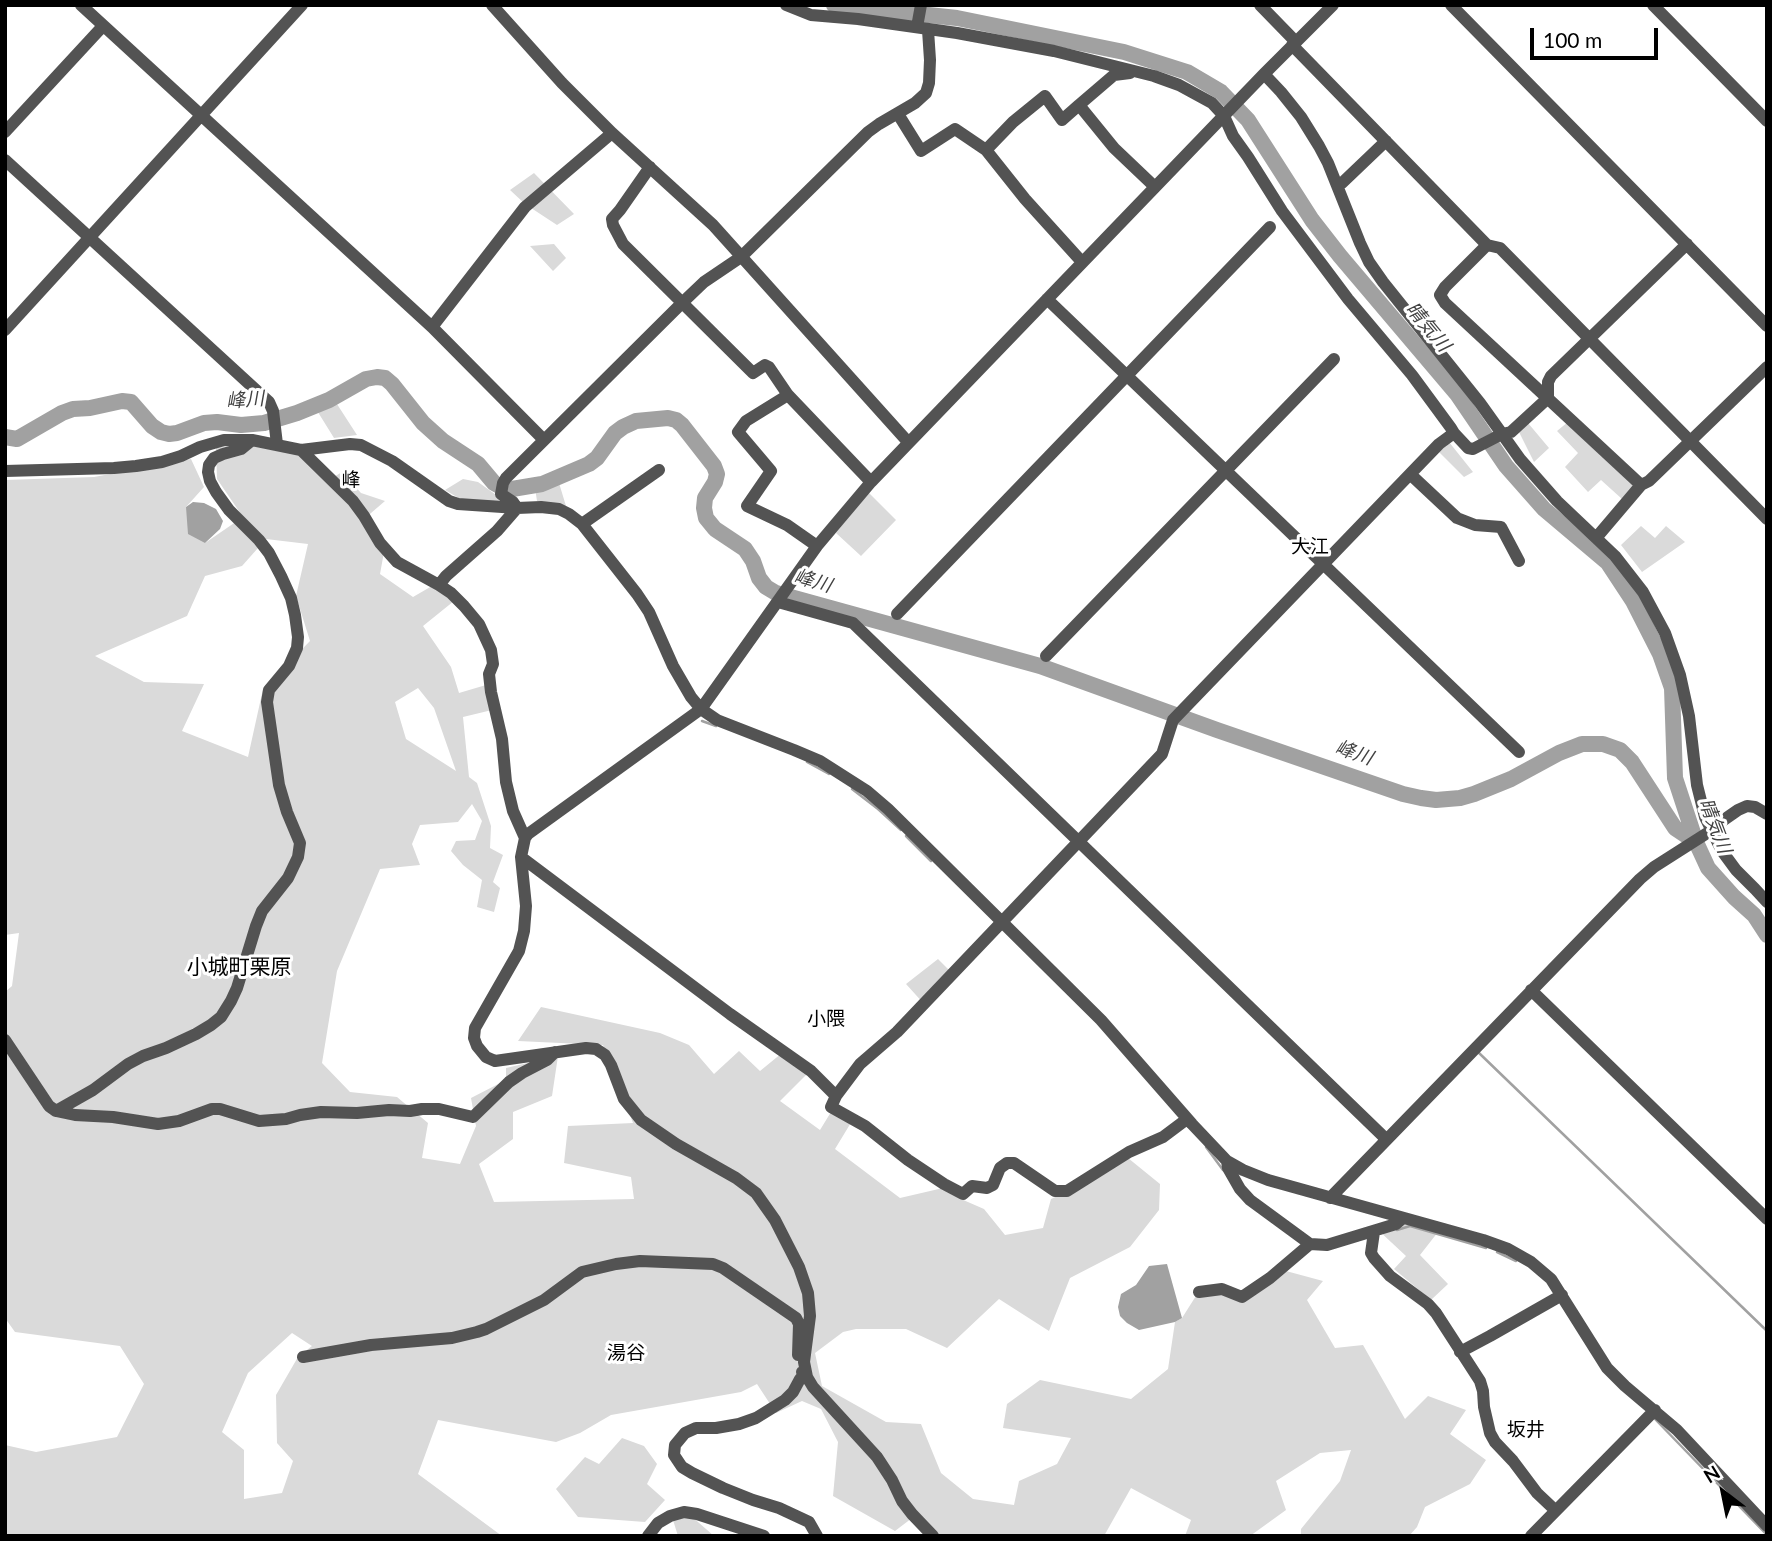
<!DOCTYPE html>
<html>
<head>
<meta charset="utf-8">
<style>
  body { margin:0 }
  #map { position:relative; width:1772px; height:1541px; overflow:hidden; background:#fff; font-family:Lato,sans-serif }
  canvas { display:block }
  .frame { position:absolute; inset:0; border:7px solid #000; pointer-events:none }
  .north { position:absolute; left:1688px; top:1457px; width:70px; height:70px; -webkit-text-stroke:5px #fff; paint-order:stroke; rotate:328deg; font-size:19px; font-weight:700; line-height:28px; text-align:center; color:#000 }
  .north::after { content:''; display:block; margin:auto; width:24px; height:32px; background:#000; clip-path:polygon(50% 0,100% 100%,50% 72%,0 100%) }
  .scale { position:absolute; left:1530px; top:28px; width:128px; height:32px; box-sizing:border-box; border:4px solid #000; border-top:0; padding-left:9px; font-size:21px; line-height:24px; white-space:nowrap; color:#000; -webkit-text-stroke:5px #fff; paint-order:stroke }
</style>
</head>
<body>
<div id="map">
<canvas width="1772" height="1541"></canvas>
<div class="frame"></div>
<div class="north">N</div>
<div class="scale">100 m</div>
</div>
<script>
const ctx = document.querySelector('canvas').getContext('2d');
ctx.lineJoin = 'round';
function paint(path, color) { ctx.fillStyle = color; ctx.fill(path, 'evenodd'); }
const shape = rows => new Path2D(rows.map(r => 'M' + r).join(''));
function strokePath(path, color, width, dash) { ctx.strokeStyle = color; ctx.lineWidth = width; ctx.lineCap = dash ? 'butt' : 'round'; ctx.setLineDash(dash || []); ctx.stroke(path); }
function label(font, color, halo, rows, align = 'center') {
  ctx.font = font + ' Lato,"Noto Sans JP",sans-serif'; ctx.lineWidth = 6; ctx.setLineDash([]); ctx.textBaseline = 'middle'; ctx.strokeStyle = halo; ctx.fillStyle = color; for (const [text, x, y, turn = 0] of rows) {
    ctx.save(); ctx.translate(x, y); ctx.rotate((+turn || 0) * Math.PI / 180); ctx.textAlign = isNaN(turn) ? turn : align; if (halo) ctx.strokeText(text, 0, 0); ctx.fillText(text, 0, 0); ctx.restore();
  }
}
paint(shape([
  [534,173,574,214,557,225,525,204,510,190],
  [554,244,566,258,553,271,530,246],
  [335,401,357,435,334,438,316,409],
  [1574,417,1641,480,1622,499,1601,480,1588,492,1565,467,1578,453,1557,431],
  [1528,423,1549,448,1534,462,1519,432],
  [256,442,300,454,329,480,342,472,361,493,385,501,364,519,384,552,380,574,413,597,432,586,454,601,423,626,451,667,459,693,486,685,492,710,463,717,469,777,477,783,491,826,490,848,503,855,493,882,500,888,494,912,477,907,482,880,463,865,451,851,456,841,475,840,482,821,472,804,458,822,420,825,412,844,420,865,380,869,337,971,322,1063,350,1092,397,1097,428,1123,422,1158,460,1164,476,1126,471,1098,506,1080,506,1068,558,1056,552,1096,513,1112,513,1139,479,1164,494,1202,634,1199,631,1177,564,1163,568,1126,633,1123,603,1045,518,1041,541,1007,660,1033,689,1045,714,1074,739,1051,760,1071,782,1053,808,1073,780,1101,820,1130,831,1112,852,1121,835,1149,900,1198,943,1188,961,1199,984,1209,1005,1235,1043,1228,1051,1199,1085,1184,1128,1158,1160,1184,1159,1210,1130,1247,1070,1278,1049,1331,999,1299,947,1348,906,1329,856,1329,843,1332,815,1353,822,1386,886,1422,921,1424,941,1473,973,1499,1014,1505,1019,1481,1057,1464,1071,1438,1003,1428,1007,1404,1040,1380,1131,1399,1168,1369,1175,1322,1182,1318,1201,1288,1247,1297,1286,1271,1323,1281,1307,1300,1335,1348,1363,1345,1405,1419,1428,1396,1466,1410,1450,1434,1486,1460,1470,1484,1425,1507,1417,1527,1409,1536,1301,1536,1301,1529,1340,1481,1351,1450,1320,1453,1276,1481,1286,1510,1250,1536,1185,1536,1191,1520,1131,1488,1104,1536,937,1536,916,1515,895,1531,833,1496,838,1442,821,1409,802,1401,776,1413,757,1384,741,1392,611,1415,580,1433,556,1442,438,1420,418,1474,502,1536,5,1536,5,1445,36,1452,117,1437,144,1384,120,1346,15,1332,5,1318,5,992,12,986,19,933,5,935,5,480,94,477,191,459,204,487,186,507,205,543,243,517,217,479,216,447],
  [266,539,308,544,296,596,310,641,263,689,248,757,182,731,204,684,144,682,95,656,187,616,205,576,242,566],
  [418,688,434,708,456,771,406,739,395,702],
  [292,1333,312,1346,298,1357,276,1395,277,1443,293,1461,282,1493,244,1499,244,1450,222,1432,248,1373],
  [1449,442,1473,472,1464,477,1437,450],
  [463,479,478,482,506,502,462,500,445,490],
  [559,483,566,506,537,501,535,488],
  [868,492,896,520,861,556,836,533],
  [1641,526,1655,538,1666,526,1685,542,1642,572,1621,545],
  [938,959,953,974,925,1005,906,984],
  [1398,1220,1438,1232,1420,1255,1448,1284,1431,1300,1394,1269,1406,1256,1377,1229],
  [622,1438,644,1446,657,1464,647,1484,665,1500,645,1522,578,1517,556,1489,585,1457,599,1464],
  [690,1515,714,1536,678,1536,673,1520]
]), '#dadada');
paint(shape([
  [193,502,204,503,216,509,223,521,220,529,205,543,188,534,186,507],
  [1167,1264,1182,1318,1175,1322,1139,1330,1127,1323,1120,1316,1118,1307,1121,1294,1136,1285,1149,1266]
]), '#a1a1a1');
strokePath(shape([
  [702,721,716,726],
  [807,762,829,774],
  [852,789,878,809,901,830],
  [906,836,931,861],
  [1479,1053,1767,1331],
  [1206,1147,1223,1170],
  [1397,1230,1410,1226,1486,1248],
  [1497,1252,1516,1261],
  [1655,1419,1767,1535]
]), '#a1a1a1', 2.5);
strokePath(shape([
  [834,5,957,18,1124,52,1187,72,1221,92,1248,120,1312,220,1340,256,1457,394,1506,466,1544,509,1608,563,1633,601,1660,654,1672,688,1675,778,1696,842,1708,868,1734,897,1754,915,1767,935],
  [5,437,17,439,62,413,73,409,90,408,122,401,131,402,152,426,161,432,169,434,177,433,204,423,217,422,241,425,264,423,297,413,329,400,366,379,377,377,385,378,392,384,423,423,443,441,478,464,494,483,503,488,512,489,542,484,589,464,597,458,615,433,623,427,636,421,668,418,676,420,682,425,714,466,717,474,715,482,705,498,704,508,706,518,715,529,745,549,753,561,759,578,766,587,776,593,1040,666,1217,730,1403,794,1421,798,1436,800,1460,798,1474,794,1511,779,1559,753,1582,744,1603,744,1620,750,1632,762,1675,828,1696,842]
]), '#a1a1a1', 16);
strokePath(shape([
  [81,5,432,327,544,440],
  [492,5,562,83,612,133,713,225,908,442],
  [786,5,811,15,858,19,957,33,1054,51,1154,76,1179,85,1212,103,1224,116,1233,136,1248,157,1282,211,1348,299,1412,375,1451,428,1454,433],
  [1260,5,1296,42],
  [1451,5,1767,326],
  [1653,5,1767,121],
  [917,27,921,5],
  [1292,45,1487,245,1500,248,1767,519],
  [1264,74,1281,92,1301,117,1319,146,1328,163,1360,243,1369,262,1383,282,1480,403,1520,459,1557,501,1615,556,1643,592,1665,633,1680,675,1689,716,1697,785,1705,817,1722,851,1736,870,1755,889,1767,902],
  [1079,105,1114,75,1130,73],
  [898,114,921,151,955,129,986,150,1025,199,1082,262],
  [5,132,103,26],
  [986,150,1013,122,1045,96,1062,120,1079,105,1114,148,1155,187],
  [5,160,269,402,273,411,277,444],
  [650,167,620,210,612,219,613,225,623,244,753,373,765,365,769,367,788,395,871,482],
  [1337,185,1342,183,1386,141],
  [1487,245,1445,287,1440,295,1445,303,1641,485,1649,481,1767,367],
  [1047,299,1519,752],
  [432,327,525,207,612,133],
  [5,330,302,5],
  [788,395,746,421,738,432,771,471,747,506,787,525,817,546],
  [301,450,353,501,364,516,380,543,397,562,439,585,451,593,464,606,479,624,491,650,493,664,489,674,491,692,502,739,506,782,513,811,525,838,521,857,526,906,524,931,519,951,475,1028,474,1038,477,1046,486,1057,495,1061,586,1048,596,1049,605,1055,611,1065,624,1099,641,1120,676,1144,736,1178,756,1193,775,1220,799,1267,808,1293,810,1316,804,1362,807,1377,813,1387,877,1457,892,1480,902,1501,912,1514,933,1536],
  [5,471,114,468,136,466,162,462,181,456,200,447,224,440,252,440,301,450,350,444,361,445,392,461,449,501,458,504,517,508,541,507,559,509,569,514,582,524,637,594,649,612,673,666,691,697,701,709,717,720,794,750,820,761,867,791,888,809,1101,1020,1192,1124,1227,1161,1243,1170,1268,1180,1483,1240,1508,1249,1531,1262,1551,1279,1607,1368,1625,1386,1677,1430,1767,1526],
  [1410,474,1457,518,1475,525,1501,527,1519,561],
  [517,508,513,502,501,494,503,483,506,478,682,303,704,282,741,257,868,132,879,124,915,103,926,93,929,83,930,60,928,30],
  [582,524,659,470],
  [1596,538,1641,485],
  [439,585,446,576,497,531,517,508],
  [778,602,853,623,1386,1139],
  [897,614,1270,227],
  [1046,656,1334,359],
  [525,838,528,834,701,709,817,546,871,482,1264,74,1333,5],
  [521,857,730,1014,811,1071,836,1096],
  [1531,990,1767,1219],
  [5,1040,49,1106,56,1111,75,1115,113,1117,158,1124,179,1121,212,1109,220,1109,259,1121,286,1119,300,1115,321,1112,357,1113,389,1110,410,1111,422,1109,439,1109,473,1117,509,1082,522,1073,547,1060,555,1052],
  [56,1111,93,1090,128,1064,143,1056,166,1048,196,1034,211,1025,221,1017,231,1001,237,988,256,926,262,911,288,878,298,857,300,843,287,812,279,785,267,702,269,690,289,666,297,648,298,637,295,615,291,598,281,576,269,553,259,540,229,510,216,492,210,481,208,472,209,465,214,458,223,454,241,449,252,440],
  [1187,1119,1163,1137,1129,1152,1067,1191,1055,1191,1014,1163,1007,1163,1000,1168,993,1185,987,1188,972,1186,963,1194,944,1184,908,1160,865,1126,831,1107,836,1096,860,1064,897,1032,1162,754,1173,720,1439,444,1454,433,1468,448,1473,449,1502,434,1511,432,1548,398,1548,382,1551,376,1687,244],
  [1227,1161,1228,1168,1240,1189,1250,1200,1310,1244,1327,1245,1396,1224,1403,1218],
  [1330,1198,1640,879,1654,867,1712,830,1715,826,1738,810,1747,806,1755,807,1767,814],
  [1374,1232,1371,1253,1374,1258,1390,1276,1428,1304,1436,1313,1480,1381,1483,1391,1484,1407,1490,1433,1495,1442,1513,1461,1537,1493,1555,1510],
  [1199,1292,1222,1289,1242,1297,1270,1278,1310,1244],
  [1460,1352,1490,1336,1562,1295],
  [303,1357,371,1345,452,1338,477,1332,486,1329,544,1300,582,1272,616,1264,640,1261,713,1264,723,1268,796,1318,799,1324,798,1355],
  [802,1372,807,1377,800,1379,793,1392,785,1400,756,1418,739,1424,716,1428,696,1428,685,1433,675,1445,674,1455,682,1467,692,1473,723,1488,753,1500,779,1508,809,1522,817,1536],
  [648,1536,658,1523,670,1516,684,1512,697,1514,764,1536],
  [1531,1536,1655,1410]
]), '#535353', 12);
label('italic 19px', '#424242', '#fff', [
  ["晴気川",1428,327,50],
  ["峰川",245,400,-4],
  ["峰川",813,581,16],
  ["峰川",1354,753,19],
  ["晴気川",1715,826,69]
]);
label('19px', '#000', '#fff', [
  ["峰",351,480],
  ["大江",1310,547],
  ["小隈",826,1019],
  ["湯谷",626,1353],
  ["坂井",1526,1430]
]);
label('21px', '#000', '#fff', [
  ["小城町栗原",239,967]
]);
</script>
</body>
</html>
